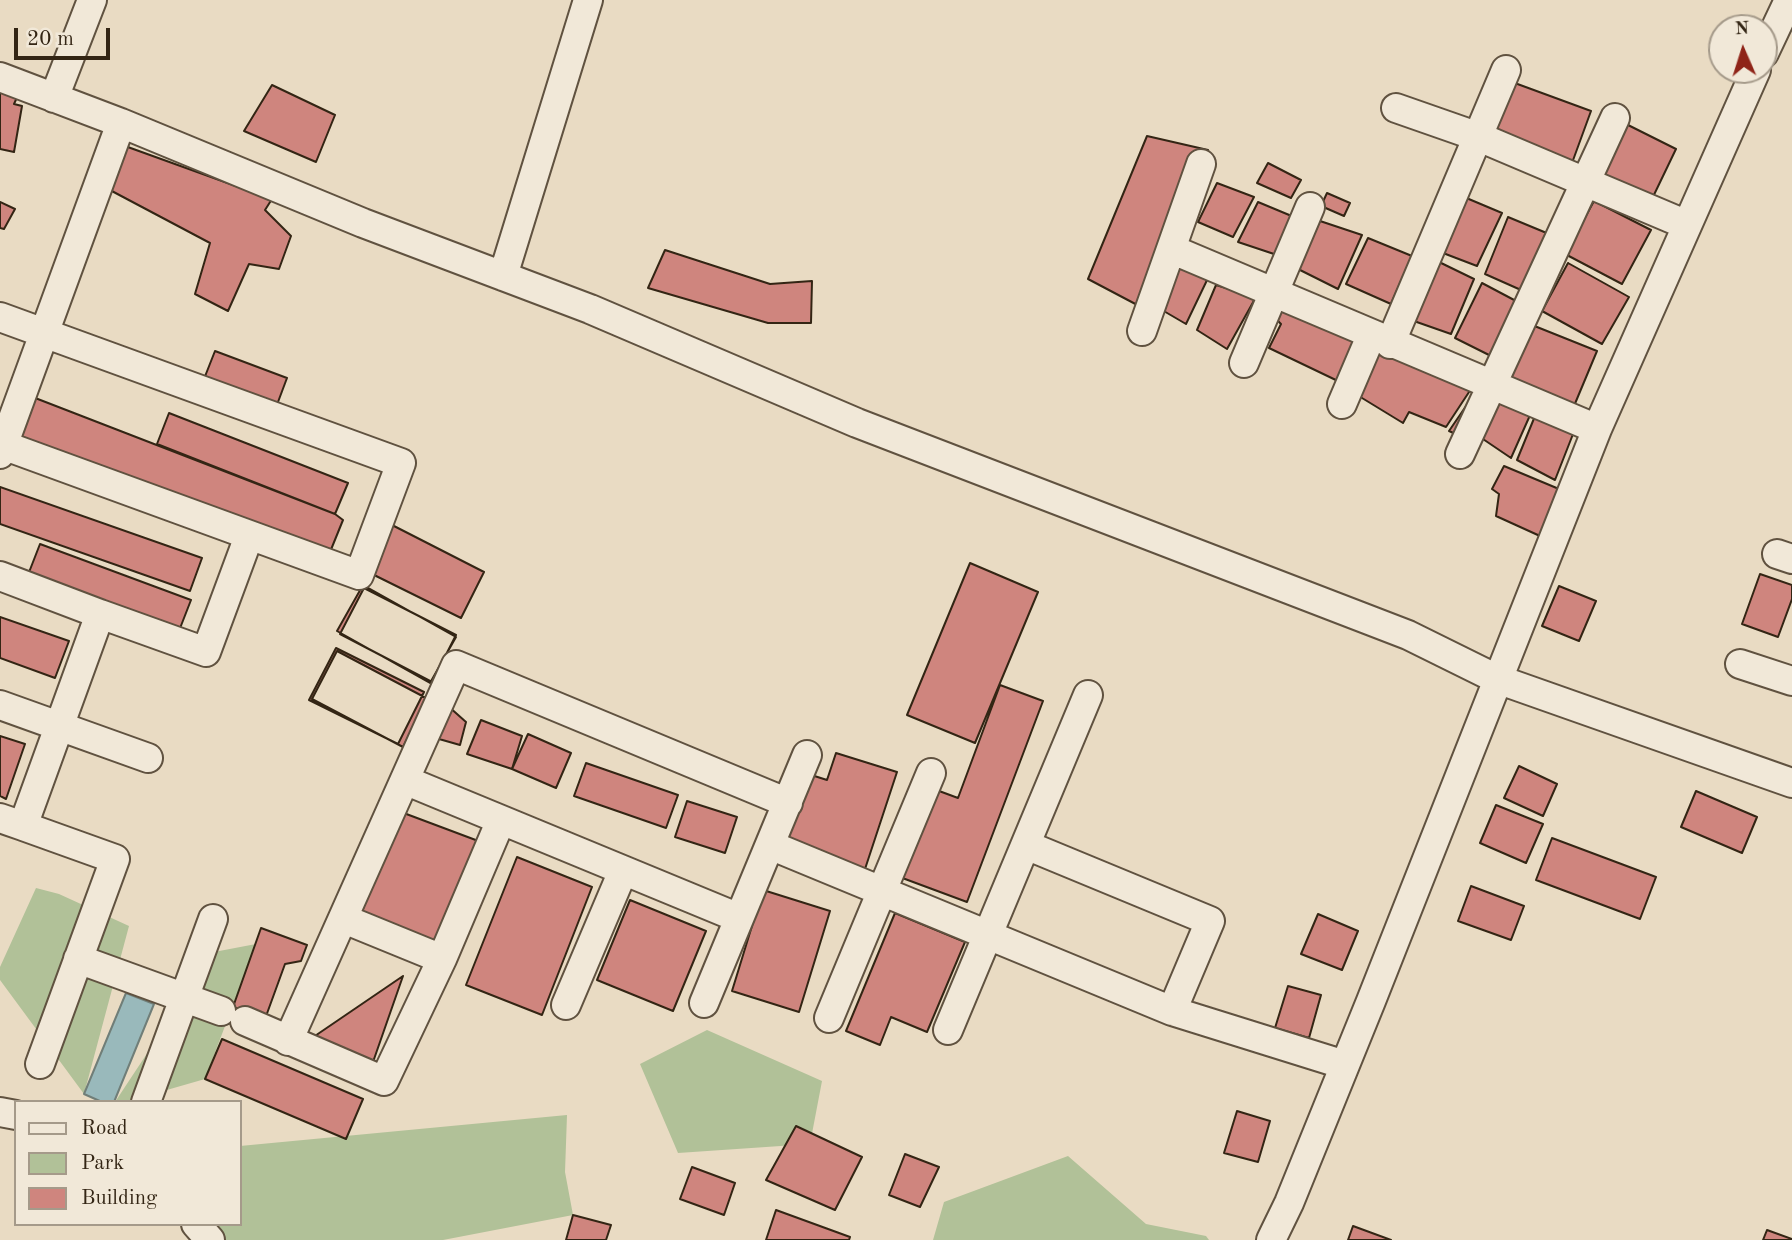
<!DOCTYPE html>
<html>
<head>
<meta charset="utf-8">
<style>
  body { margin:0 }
  #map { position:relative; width:1792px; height:1240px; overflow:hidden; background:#e9dbc3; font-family:"Old Standard TT",serif }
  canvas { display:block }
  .legend { position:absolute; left:14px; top:1100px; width:228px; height:126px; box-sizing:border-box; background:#f1e8d8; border:2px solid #a59a8a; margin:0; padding:9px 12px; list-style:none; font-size:21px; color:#332514 }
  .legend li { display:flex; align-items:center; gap:14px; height:35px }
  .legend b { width:35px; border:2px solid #a59a8a }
  .north { position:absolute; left:1708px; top:14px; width:70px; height:70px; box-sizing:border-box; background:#f1e8d8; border:2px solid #a59a8a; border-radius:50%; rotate:357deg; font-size:19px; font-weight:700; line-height:28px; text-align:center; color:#332514 }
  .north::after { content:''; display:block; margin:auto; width:24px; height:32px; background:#8f2418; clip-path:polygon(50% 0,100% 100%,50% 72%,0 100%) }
  .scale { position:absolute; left:14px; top:28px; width:96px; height:32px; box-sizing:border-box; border:4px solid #332514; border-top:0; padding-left:9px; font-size:21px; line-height:24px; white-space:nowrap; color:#332514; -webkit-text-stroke:5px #f1e8d8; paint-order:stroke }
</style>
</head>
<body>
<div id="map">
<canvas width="1792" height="1240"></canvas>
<ul class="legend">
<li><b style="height:9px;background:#f1e8d8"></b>Road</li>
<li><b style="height:19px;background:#b1c198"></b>Park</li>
<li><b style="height:19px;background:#cf857e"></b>Building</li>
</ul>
<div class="north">N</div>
<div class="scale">20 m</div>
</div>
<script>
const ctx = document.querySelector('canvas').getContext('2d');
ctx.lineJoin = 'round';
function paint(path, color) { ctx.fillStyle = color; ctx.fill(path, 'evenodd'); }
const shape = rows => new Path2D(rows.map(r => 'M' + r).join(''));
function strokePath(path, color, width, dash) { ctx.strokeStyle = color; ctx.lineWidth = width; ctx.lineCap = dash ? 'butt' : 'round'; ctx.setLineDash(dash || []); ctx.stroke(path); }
paint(shape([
  [36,888,59,894,129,926,84,1094,0,980,0,967],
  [256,944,205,1079,125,1102,115,1102,214,952],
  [707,1030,822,1081,810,1144,678,1153,640,1064],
  [567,1115,565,1172,573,1215,443,1240,198,1240,198,1224,240,1224,240,1146],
  [1068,1156,1146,1224,1206,1236,1209,1240,933,1240,944,1202]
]), '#b1c198');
const water = shape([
  [126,993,154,1004,114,1102,102,1102,84,1094,126,993]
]);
paint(water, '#99b9bb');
strokePath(water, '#707e78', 2);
const building = shape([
  [1512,82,1591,111,1572,163,1493,133,1512,82],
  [272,85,335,115,316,162,244,131,272,85],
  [0,86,19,93,14,104,22,106,14,152,0,149,0,86],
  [1624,123,1676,149,1651,201,1598,176,1624,123],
  [1147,136,1208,150,1143,308,1088,279,1147,136],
  [125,146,272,199,265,210,291,236,279,269,249,264,228,311,195,294,210,243,108,189,125,146],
  [1268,163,1301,180,1291,198,1257,183,1268,163],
  [1217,183,1254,197,1233,237,1198,222,1217,183],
  [1327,193,1350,203,1344,216,1321,206,1327,193],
  [1464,197,1502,213,1477,266,1443,253,1464,197],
  [1594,201,1651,230,1622,284,1565,254,1594,201],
  [0,202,15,209,4,229,0,228,0,202],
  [1258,202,1294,217,1277,255,1238,242,1258,202],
  [1508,217,1549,234,1521,290,1485,274,1508,217],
  [1320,221,1362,235,1338,289,1298,269,1320,221],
  [1368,238,1412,256,1391,304,1346,284,1368,238],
  [665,250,770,284,812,281,811,323,768,323,648,288,665,250],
  [1172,257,1209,276,1186,324,1150,303,1172,257],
  [1437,261,1474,279,1451,334,1411,320,1437,261],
  [1568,263,1629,297,1602,344,1542,311,1568,263],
  [1482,283,1516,301,1495,358,1455,338,1482,283],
  [1216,285,1256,297,1227,349,1197,330,1216,285],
  [1284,306,1358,340,1340,382,1269,348,1281,324,1276,319,1284,306],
  [1532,325,1597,351,1574,406,1510,381,1532,325],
  [1363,344,1473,386,1446,427,1409,412,1403,423,1344,387,1363,344],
  [215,351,287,378,275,410,202,384,215,351],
  [1477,390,1531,413,1511,458,1477,435,1473,442,1449,431,1477,390],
  [30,396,335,514,343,520,328,557,15,434,30,396],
  [169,413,348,483,335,514,157,444,169,413],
  [1535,416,1575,429,1555,480,1517,460,1535,416],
  [1504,466,1559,489,1540,536,1496,516,1499,494,1492,489,1504,466],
  [0,487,202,558,190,591,0,524,0,487],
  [392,525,484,572,461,618,368,572,392,525],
  [40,544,191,600,177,636,26,580,40,544],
  [970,563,1038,592,975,743,907,715,970,563],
  [1760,574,1792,585,1792,599,1778,637,1742,624,1760,574],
  [363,585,456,637,430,683,337,631,363,585],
  [1559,586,1596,601,1579,641,1542,626,1559,586],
  [364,588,456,635,432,682,340,634,364,588],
  [0,617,69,641,55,678,0,658,0,617],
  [336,648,424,692,398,744,309,700,336,648],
  [337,651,428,699,403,747,312,699,337,651],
  [1000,685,1043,701,967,902,897,876,931,788,958,798,1000,685],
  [448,706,466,722,460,745,439,739,448,706],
  [481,720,522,736,512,769,467,754,481,720],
  [528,734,571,753,556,788,512,769,528,734],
  [0,736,25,744,6,799,0,796,0,736],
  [836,753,897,772,865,869,781,842,805,773,827,780,836,753],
  [586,763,678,795,666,828,574,796,586,763],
  [1519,766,1557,784,1543,816,1504,798,1519,766],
  [1696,791,1757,817,1742,853,1681,827,1696,791],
  [687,801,737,817,725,853,675,837,687,801],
  [1496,805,1543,824,1526,863,1480,843,1496,805],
  [401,812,481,842,439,950,359,919,401,812],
  [1552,838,1656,877,1640,919,1536,880,1552,838],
  [517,857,592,887,542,1015,466,985,517,857],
  [1471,886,1524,906,1511,940,1458,921,1471,886],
  [763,890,830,911,799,1012,732,991,763,890],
  [630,900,706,931,673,1011,597,980,630,900],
  [895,913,965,942,927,1032,891,1017,880,1045,846,1031,895,913],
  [1318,914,1358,931,1342,970,1301,954,1318,914],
  [261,928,307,945,301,961,285,964,265,1019,233,1007,261,928],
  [403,976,373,1062,309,1040,403,976],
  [1288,986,1321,995,1309,1038,1275,1028,1288,986],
  [222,1039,363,1099,346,1139,205,1079,222,1039],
  [1237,1111,1270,1121,1258,1162,1224,1153,1237,1111],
  [796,1126,862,1157,835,1210,766,1180,796,1126],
  [905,1154,939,1167,920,1207,889,1195,905,1154],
  [692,1167,735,1183,724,1215,680,1199,692,1167],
  [776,1210,850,1237,849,1240,766,1240,776,1210],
  [573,1215,611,1225,606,1240,566,1240,573,1215],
  [1353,1226,1391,1240,1348,1240,1353,1226],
  [1767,1230,1792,1239,1792,1240,1763,1240,1767,1230]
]);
paint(building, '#cf857e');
strokePath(building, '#332514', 2);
const minor = shape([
  [1764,53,1789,0],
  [0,77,121,123,363,223,590,309,857,423,1408,635,1497,679,1792,783],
  [54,98,92,0],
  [1396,108,1479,137,1687,225],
  [1201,164,1171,249,1597,429],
  [503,276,588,0],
  [0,317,401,463,359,575,0,444],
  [1142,331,1171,249],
  [1390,344,1506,70],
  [1244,363,1310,207],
  [1342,404,1371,336],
  [0,454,121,123],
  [1460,454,1615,118],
  [1777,554,1792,559],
  [0,576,100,614,23,826,0,818],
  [100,614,206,652,249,536],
  [1740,664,1792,681],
  [0,705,148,758],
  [407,781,739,918],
  [23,826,115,859,40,1064],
  [770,845,1172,1011,1345,1065],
  [1026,845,1210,921,1172,1011],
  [344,919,442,959],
  [78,959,221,1011],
  [704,1003,807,755],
  [566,1005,623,871],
  [829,1018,931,773],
  [245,1021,384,1081,442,959,501,820],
  [948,1030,1088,695],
  [288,1041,456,665,788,803],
  [146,1102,213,919],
  [0,1112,16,1115],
  [196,1224,210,1240],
  [1271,1240,1289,1203,1371,1001,1597,429,1756,70]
]);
strokePath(minor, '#605240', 32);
strokePath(minor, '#f1e8d8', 28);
</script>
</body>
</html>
